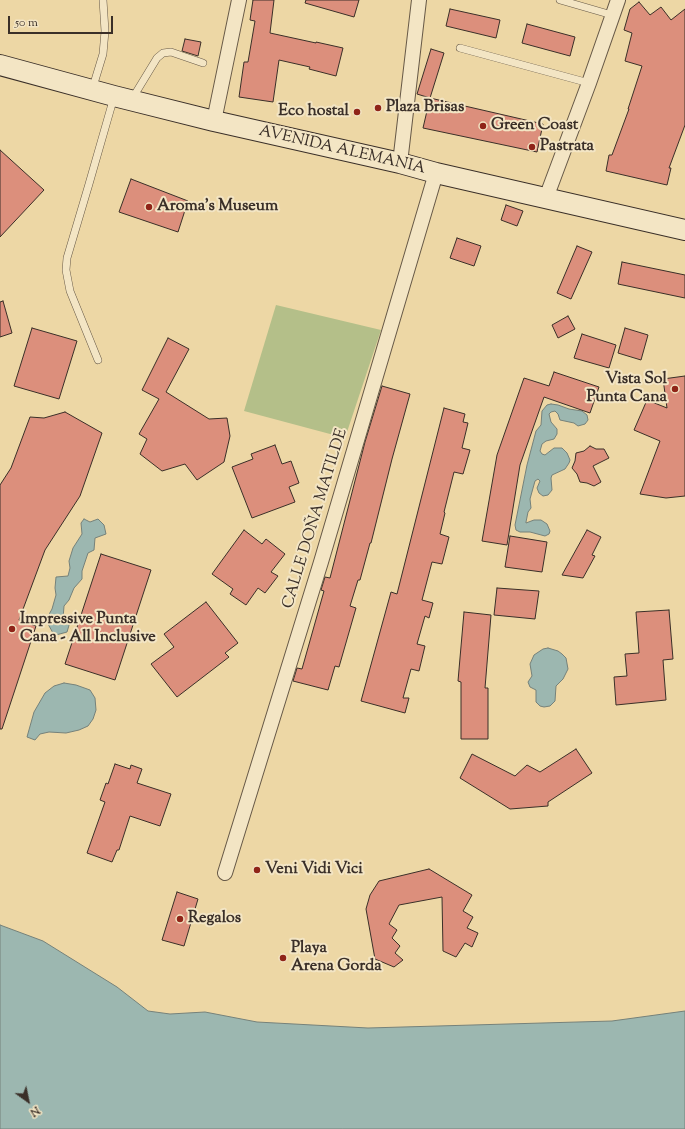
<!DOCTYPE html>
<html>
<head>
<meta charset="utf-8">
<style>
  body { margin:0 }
  #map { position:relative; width:685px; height:1129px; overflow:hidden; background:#edd7a5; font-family:"Sorts Mill Goudy",serif }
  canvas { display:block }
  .north { position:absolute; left:8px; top:1081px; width:40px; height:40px; -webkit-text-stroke:3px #f3e5c4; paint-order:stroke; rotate:147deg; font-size:11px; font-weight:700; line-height:16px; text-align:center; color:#3a2f28 }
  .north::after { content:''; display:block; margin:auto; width:14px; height:18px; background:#3a2f28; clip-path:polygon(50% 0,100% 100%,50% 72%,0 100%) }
  .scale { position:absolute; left:8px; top:16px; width:105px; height:18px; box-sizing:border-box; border:2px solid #3a2f28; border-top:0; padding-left:5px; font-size:12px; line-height:14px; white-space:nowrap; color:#3a2f28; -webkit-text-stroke:3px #f3e5c4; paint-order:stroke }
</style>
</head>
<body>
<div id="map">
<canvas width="685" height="1129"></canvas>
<div class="north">N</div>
<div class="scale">50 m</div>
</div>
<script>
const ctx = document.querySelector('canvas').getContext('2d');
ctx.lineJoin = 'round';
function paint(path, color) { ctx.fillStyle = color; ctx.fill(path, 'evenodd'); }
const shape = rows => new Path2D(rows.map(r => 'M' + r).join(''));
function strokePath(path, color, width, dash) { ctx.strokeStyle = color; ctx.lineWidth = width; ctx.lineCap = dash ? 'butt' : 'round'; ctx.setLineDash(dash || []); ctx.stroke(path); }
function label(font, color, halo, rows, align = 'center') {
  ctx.font = font + ' "Sorts Mill Goudy",serif'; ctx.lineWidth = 4; ctx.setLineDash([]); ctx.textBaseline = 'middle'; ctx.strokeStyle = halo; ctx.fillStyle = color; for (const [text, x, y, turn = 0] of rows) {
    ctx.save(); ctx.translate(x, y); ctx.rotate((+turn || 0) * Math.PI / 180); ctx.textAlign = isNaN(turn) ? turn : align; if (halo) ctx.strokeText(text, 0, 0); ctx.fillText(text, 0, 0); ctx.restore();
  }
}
paint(shape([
  [276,305,381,330,345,438,244,411]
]), '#b4bf89');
const water = shape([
  [551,404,558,405,569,409,582,411,587,415,588,420,585,424,578,426,574,423,560,420,558,414,555,411,551,412,549,414,551,422,557,429,557,434,554,439,546,441,542,444,540,451,542,454,545,455,554,448,562,448,567,453,570,460,569,463,565,469,552,475,551,478,552,490,548,495,543,496,539,493,537,488,540,481,538,479,535,481,530,499,531,508,528,512,526,522,526,523,534,520,541,520,547,524,550,531,549,534,545,536,530,532,520,532,516,530,515,525,527,465,536,431,541,425,542,411,547,405,551,404],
  [84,519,90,522,98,519,104,525,106,534,95,538,94,550,88,553,82,571,82,579,74,588,69,600,64,606,63,619,70,622,67,632,56,635,53,633,48,624,47,618,52,609,56,595,55,588,56,577,68,576,70,568,69,561,73,548,82,534,81,523,84,519],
  [548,648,558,651,562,654,566,658,568,669,563,679,556,686,555,701,550,706,544,707,540,706,536,702,536,690,530,687,528,682,532,676,530,664,534,655,543,649,548,648],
  [64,683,76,685,90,690,95,698,96,710,93,719,88,726,79,730,66,733,49,732,40,734,35,740,27,737,34,712,45,693,54,686,64,683],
  [0,925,43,941,117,987,148,1011,170,1014,205,1012,257,1022,368,1028,612,1021,685,1011,685,1129,0,1129,0,925]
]);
paint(water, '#9cb7b0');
strokePath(water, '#75817a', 1);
const building = shape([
  [253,0,274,0,270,33,316,43,316,42,343,48,336,76,309,69,310,67,279,60,273,102,239,97,244,62,248,62,255,21,250,20,253,0],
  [306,0,359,0,354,17,305,3,306,0],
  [639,2,650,15,661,7,671,20,685,9,685,125,669,168,671,168,667,185,606,171,609,155,612,155,629,109,628,109,642,66,625,61,632,33,624,30,630,9,639,2],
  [450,9,500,20,496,38,446,26,450,9],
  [527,24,575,37,570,56,522,43,527,24],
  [185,39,201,42,198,56,182,51,185,39],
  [431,49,444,53,430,98,417,94,431,49],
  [430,98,543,124,537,152,423,128,430,98],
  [0,150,44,190,0,237,0,150],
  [131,179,188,201,178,232,119,212,131,179],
  [506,205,523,211,517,226,501,220,506,205],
  [457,238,481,246,474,266,450,258,457,238],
  [577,246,592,252,571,299,557,293,577,246],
  [622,262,685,275,685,298,618,284,622,262],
  [3,301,12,333,0,337,0,302,3,301],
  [568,316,575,329,558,338,552,325,568,316],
  [32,328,77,341,59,399,14,386,32,328],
  [625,328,648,335,641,360,618,353,625,328],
  [582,334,616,345,609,368,574,358,582,334],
  [168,338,189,349,166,392,209,419,227,418,230,436,224,462,197,480,185,464,162,471,140,454,147,439,139,434,159,399,142,390,168,338],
  [554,372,599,387,590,413,544,397,520,465,507,545,482,541,497,455,524,378,549,386,554,372],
  [685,376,685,496,666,498,640,494,660,441,634,430,647,400,667,408,663,379,685,376],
  [382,386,410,394,392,459,371,543,370,543,360,580,358,580,350,606,356,608,339,667,335,666,328,690,293,681,297,668,302,669,324,591,321,590,325,577,330,578,365,442,382,386],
  [444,408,465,414,463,422,468,423,462,448,470,450,463,474,454,472,444,512,445,513,440,534,449,537,442,564,432,562,422,600,433,603,429,618,425,616,417,644,425,646,419,671,411,669,403,698,409,698,405,713,361,701,391,592,397,594,444,408],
  [65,412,102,433,80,496,45,550,19,620,36,626,2,729,0,729,0,485,11,468,30,417,44,418,65,412],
  [275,445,282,464,291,461,299,483,289,487,295,502,252,518,232,467,253,459,251,454,275,445],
  [590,446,596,449,604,449,609,458,593,466,601,482,594,486,587,483,580,482,577,474,572,468,575,461,576,453,584,451,590,446],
  [244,530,262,544,266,539,285,554,271,572,278,576,265,593,258,588,246,605,230,594,233,589,212,574,244,530],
  [587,530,601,537,592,555,595,556,583,578,562,575,587,530],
  [510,536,547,542,542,572,505,567,510,536],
  [101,554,151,570,115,680,65,664,101,554],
  [497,588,539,591,535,619,494,615,497,588],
  [206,602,238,643,225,653,229,657,177,697,151,664,174,647,164,634,206,602],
  [669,610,673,659,663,660,666,700,616,705,614,677,627,676,625,654,639,653,636,612,669,610],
  [464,612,491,615,485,688,488,688,488,739,461,739,461,682,458,681,464,612],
  [576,749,592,773,548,802,548,806,510,809,460,778,472,754,515,776,527,765,540,772,576,749],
  [115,764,130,769,131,765,142,769,137,783,171,794,160,826,130,816,119,850,117,850,112,862,87,853,105,802,100,800,106,783,108,784,115,764],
  [429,869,472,895,463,911,473,917,467,928,478,933,472,947,465,943,456,957,443,951,442,897,399,905,389,924,397,930,392,938,400,946,395,953,403,960,394,967,375,959,366,909,370,895,379,881,429,869],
  [177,892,198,899,184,946,162,940,177,892]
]);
paint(building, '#dc8f7c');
strokePath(building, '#3a2f28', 1);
const lane = shape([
  [560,0,612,15],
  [460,48,589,83],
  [92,90,103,54,105,31,103,0],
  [132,99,157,58,163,53,171,52,203,63],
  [98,360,70,291,66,270,67,258,89,184,114,97]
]);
const street = shape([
  [214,121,239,0],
  [400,163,419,0],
  [546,198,589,83,618,0],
  [225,873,321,562,436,173]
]);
const secondary = shape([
  [0,65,114,96,214,121,400,163,436,173,685,230]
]);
strokePath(lane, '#675947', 8);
strokePath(street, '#675947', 16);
strokePath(secondary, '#3a2f28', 22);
strokePath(lane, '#f3e5c4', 7);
strokePath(street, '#f3e5c4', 14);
strokePath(secondary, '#f3e5c4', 20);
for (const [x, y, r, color] of [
  [378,108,4,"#8f2418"],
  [357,112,4,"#8f2418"],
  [483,126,4,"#8f2418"],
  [532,147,4,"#8f2418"],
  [149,207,4,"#8f2418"],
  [675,389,4,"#8f2418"],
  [12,629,4,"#8f2418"],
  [257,870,4,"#8f2418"],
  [180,919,4,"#8f2418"],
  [283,958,4,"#8f2418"]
]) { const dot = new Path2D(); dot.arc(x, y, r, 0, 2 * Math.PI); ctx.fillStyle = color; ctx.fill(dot); strokePath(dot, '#f3e5c4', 1.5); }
label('bold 16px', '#3a2f28', '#f3e5c4', [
  ["Plaza Brisas",386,108],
  ["Eco hostal",349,112,"right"],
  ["Green Coast",491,126],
  ["Pastrata",540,147],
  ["Aroma's Museum",157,207],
  ["Vista Sol",667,380,"right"],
  ["Punta Cana",667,398,"right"],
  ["Impressive Punta",20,620],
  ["Cana - All Inclusive",20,638],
  ["Veni Vidi Vici",265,870],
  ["Regalos",188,919],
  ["Playa",291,949],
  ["Arena Gorda",291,967]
], 'left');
label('16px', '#3a2f28', '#f3e5c4', [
  ["AVENIDA ALEMANIA",342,151,13],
  ["CALLE DOÑA MATILDE",316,519,-73]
]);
</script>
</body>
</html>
